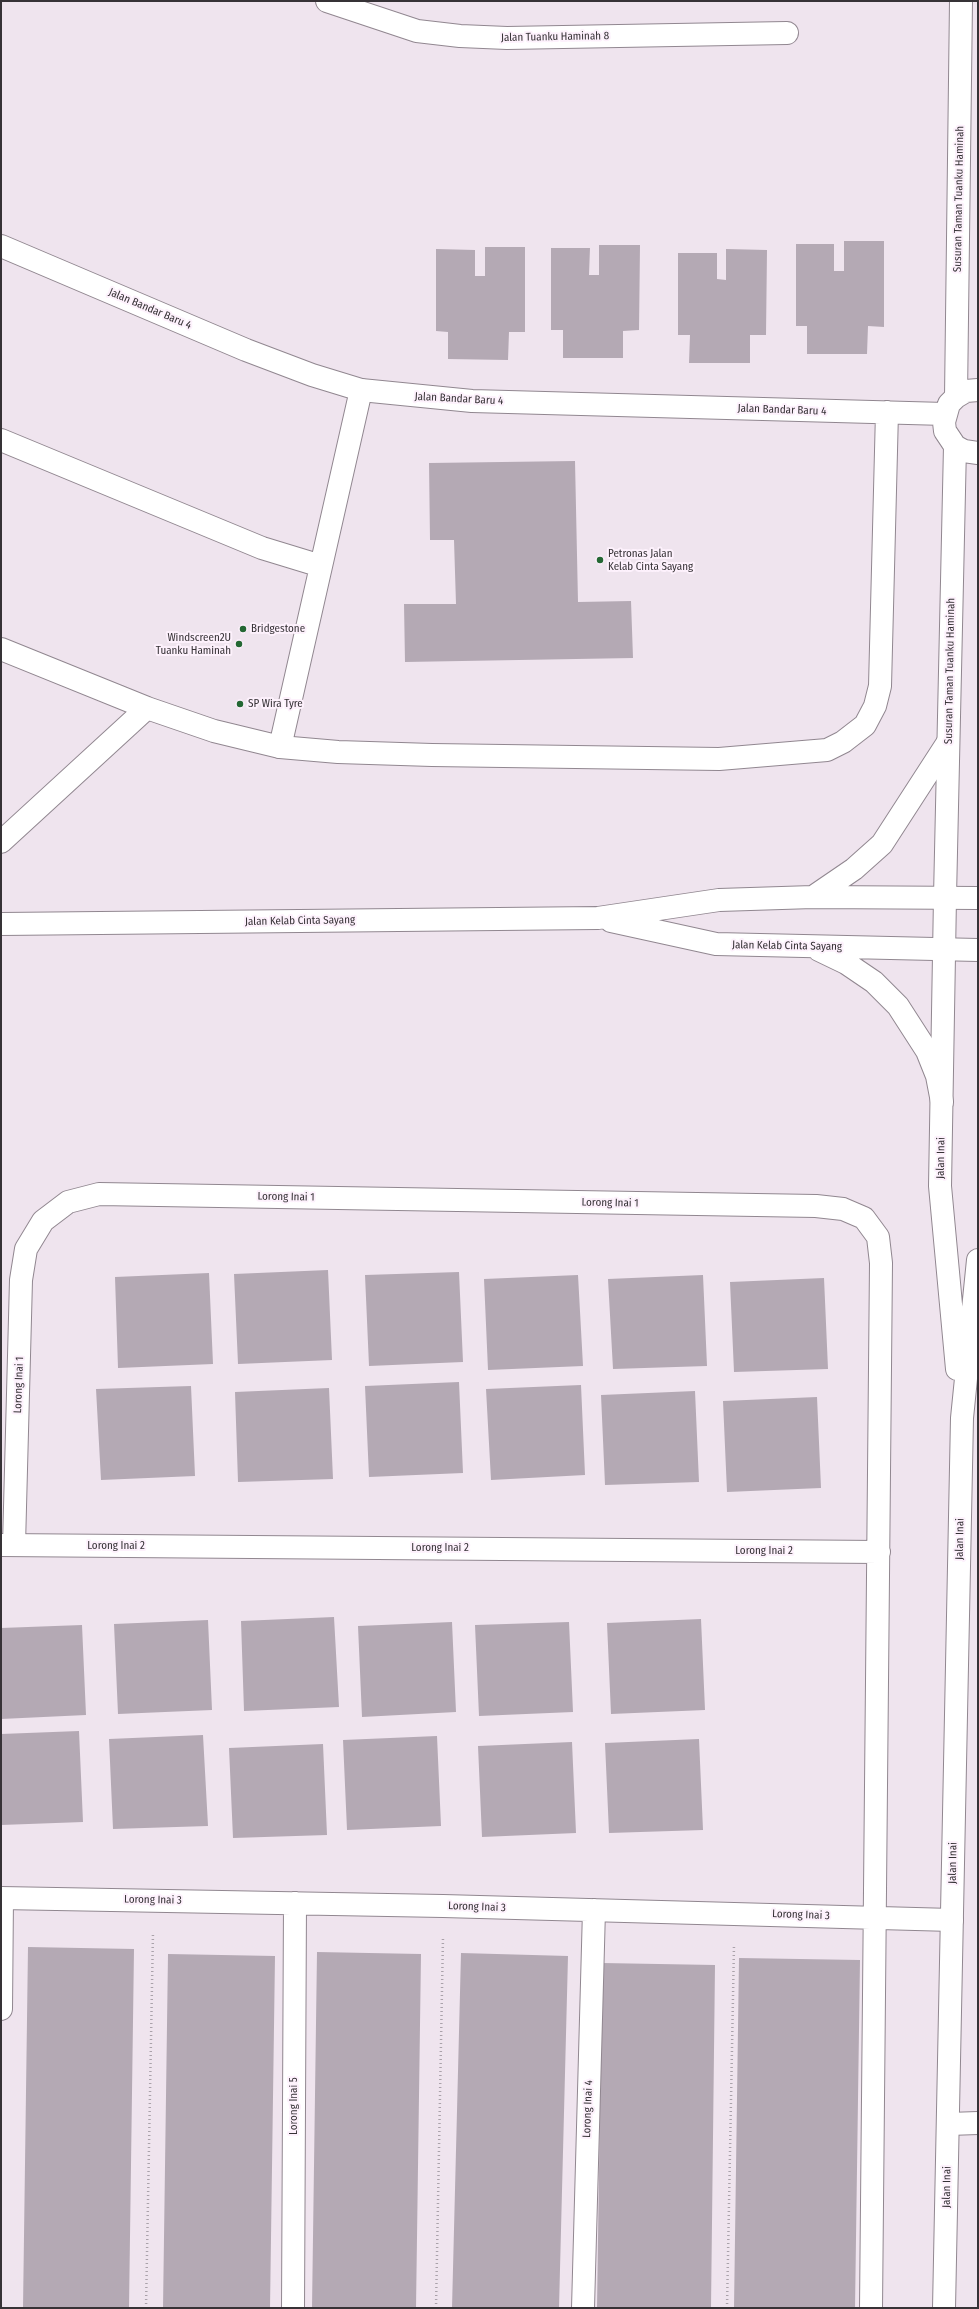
<!DOCTYPE html>
<html>
<head>
<meta charset="utf-8">
<style>
  body { margin:0 }
  #map { position:relative; width:979px; height:2309px; overflow:hidden; background:#efe4ee; font-family:"Fira Sans Condensed",sans-serif }
  canvas { display:block }
  .frame { position:absolute; inset:0; border:2px solid #363236; pointer-events:none }
</style>
</head>
<body>
<div id="map">
<canvas width="979" height="2309"></canvas>
<div class="frame"></div>
</div>
<script>
const ctx = document.querySelector('canvas').getContext('2d');
ctx.lineJoin = 'round';
function paint(path, color) { ctx.fillStyle = color; ctx.fill(path, 'evenodd'); }
const shape = rows => new Path2D(rows.map(r => 'M' + r).join(''));
function strokePath(path, color, width, dash) { ctx.strokeStyle = color; ctx.lineWidth = width; ctx.lineCap = dash ? 'butt' : 'round'; ctx.setLineDash(dash || []); ctx.stroke(path); }
function label(font, color, halo, rows, align = 'center') {
  ctx.font = font + ' "Fira Sans Condensed",sans-serif'; ctx.lineWidth = 4; ctx.setLineDash([]); ctx.textBaseline = 'middle'; ctx.strokeStyle = halo; ctx.fillStyle = color; for (const [text, x, y, turn = 0] of rows) {
    ctx.save(); ctx.translate(x, y); ctx.rotate((+turn || 0) * Math.PI / 180); ctx.textAlign = isNaN(turn) ? turn : align; if (halo) ctx.strokeText(text, 0, 0); ctx.fillText(text, 0, 0); ctx.restore();
  }
}
paint(shape([
  [844,241,884,241,884,327,868,326,867,354,807,354,807,326,796,326,796,244,834,244,834,271,844,271],
  [599,245,640,245,639,330,623,331,623,358,563,358,563,330,551,330,551,248,590,248,589,275,599,275],
  [485,247,525,247,525,332,509,332,508,360,448,359,448,332,436,331,436,249,475,250,475,276,485,276],
  [726,249,767,250,766,335,750,335,750,363,689,363,690,335,678,335,678,253,717,253,717,279,726,280],
  [575,461,578,602,631,601,633,658,405,662,404,604,456,604,454,540,430,540,429,463],
  [328,1270,332,1360,238,1364,234,1274],
  [459,1272,463,1362,369,1366,365,1275],
  [209,1273,213,1364,118,1368,115,1277],
  [578,1275,583,1366,488,1370,484,1279],
  [703,1275,707,1366,613,1369,608,1279],
  [824,1278,828,1369,734,1372,730,1282],
  [459,1382,463,1473,369,1477,365,1386],
  [581,1385,585,1475,491,1480,486,1389],
  [191,1386,195,1476,101,1480,96,1389],
  [329,1388,333,1479,238,1482,235,1392],
  [695,1391,699,1482,605,1485,601,1395],
  [817,1397,821,1488,727,1492,723,1401],
  [334,1617,339,1707,244,1711,241,1621],
  [701,1619,705,1710,611,1714,607,1623],
  [208,1620,212,1710,118,1714,114,1624],
  [452,1622,456,1712,362,1717,358,1626],
  [569,1622,573,1712,479,1716,475,1625],
  [82,1625,86,1715,1,1719,1,1628],
  [79,1731,83,1822,1,1825,1,1734],
  [203,1735,208,1826,113,1829,109,1739],
  [437,1736,441,1826,347,1830,343,1740],
  [699,1739,703,1830,609,1833,605,1743],
  [572,1742,576,1833,482,1837,478,1746],
  [323,1744,327,1835,233,1838,229,1748],
  [28,1947,134,1949,129,2308,23,2308],
  [317,1952,421,1954,416,2308,312,2308],
  [461,1953,568,1956,559,2308,452,2308],
  [168,1954,275,1956,270,2308,163,2308],
  [739,1958,860,1960,855,2308,734,2308],
  [602,1963,715,1965,711,2308,597,2308]
]), '#b4a9b4');
const service = shape([
  [1,440,262,548,321,566],
  [280,747,361,390]
]);
const minor = shape([
  [327,1,417,31,460,36,507,38,787,33],
  [1,246,246,350,312,375,361,390,472,401,945,414],
  [978,390,966,391,956,397,949,404,944,422,945,431,955,446,964,451,978,453],
  [956,397,961,1],
  [1,649,147,708,214,731,280,747,338,752,432,755,719,759,827,750,843,742,865,725,875,706,880,686,887,412],
  [1,842,147,708],
  [945,897,955,446],
  [1,1545,879,1552],
  [14,1545,21,1280,26,1249,43,1221,68,1202,99,1194,816,1206,843,1209,864,1218,878,1237,881,1263,871,2308],
  [1,1898,443,1906,952,1920],
  [1,2009,2,1898],
  [949,2124,978,2123],
  [293,2308,295,1903],
  [583,2308,594,1910]
]);
const tertiary = shape([
  [945,897,940,1186,957,1369],
  [944,2308,962,1418,978,1260]
]);
const secondary = shape([
  [813,897,854,869,882,844,948,742],
  [611,921,716,944,978,950],
  [1,924,598,918,719,900,813,897,978,898],
  [819,950,846,963,874,982,898,1006,927,1051,937,1076,942,1102]
]);
strokePath(service, '#918790', 24);
strokePath(minor, '#918790', 24);
strokePath(tertiary, '#918790', 24);
strokePath(secondary, '#918790', 24);
strokePath(shape([
  [146,2308,153,1932],
  [436,2308,443,1937],
  [727,2308,734,1945]
]), '#aaa2aa', 2.5, [1, 3]);
strokePath(service, '#fff', 22);
strokePath(minor, '#fff', 22);
strokePath(tertiary, '#fff', 22);
strokePath(secondary, '#fff', 22);
for (const [x, y, r, color] of [
  [600,560,4,"#236733"],
  [243,629,4,"#236733"],
  [239,644,4,"#236733"],
  [240,704,4,"#236733"]
]) { const dot = new Path2D(); dot.arc(x, y, r, 0, 2 * Math.PI); ctx.fillStyle = color; ctx.fill(dot); strokePath(dot, '#fdf1fc', 1.5); }
label('11px', '#363236', '#fdf1fc', [
  ["Jalan Tuanku Haminah 8",555,37,-1],
  ["Susuran Taman Tuanku Haminah",959,199,-89],
  ["Jalan Bandar Baru 4",150,309,23],
  ["Jalan Bandar Baru 4",459,399,3],
  ["Jalan Bandar Baru 4",782,410,2],
  ["Susuran Taman Tuanku Haminah",950,671,-89],
  ["Jalan Kelab Cinta Sayang",300,921,-1],
  ["Jalan Kelab Cinta Sayang",787,946,1],
  ["Jalan Inai",941,1158,-89],
  ["Lorong Inai 1",286,1197,1],
  ["Lorong Inai 1",610,1203,1],
  ["Lorong Inai 1",19,1385,-88],
  ["Jalan Inai",960,1539,-89],
  ["Lorong Inai 2",116,1546],
  ["Lorong Inai 2",440,1548],
  ["Lorong Inai 2",764,1551],
  ["Jalan Inai",953,1863,-89],
  ["Lorong Inai 3",153,1900,1],
  ["Lorong Inai 3",477,1907,2],
  ["Lorong Inai 3",801,1915,2],
  ["Lorong Inai 5",294,2106,-90],
  ["Lorong Inai 4",588,2109,-88],
  ["Jalan Inai",947,2187,-89]
]);
label('11px', '#363236', '#fdf1fc', [
  ["Petronas Jalan",608,554],
  ["Kelab Cinta Sayang",608,567],
  ["Bridgestone",251,629],
  ["Windscreen2U",231,638,"right"],
  ["Tuanku Haminah",231,651,"right"],
  ["SP Wira Tyre",248,704]
], 'left');
</script>
</body>
</html>
